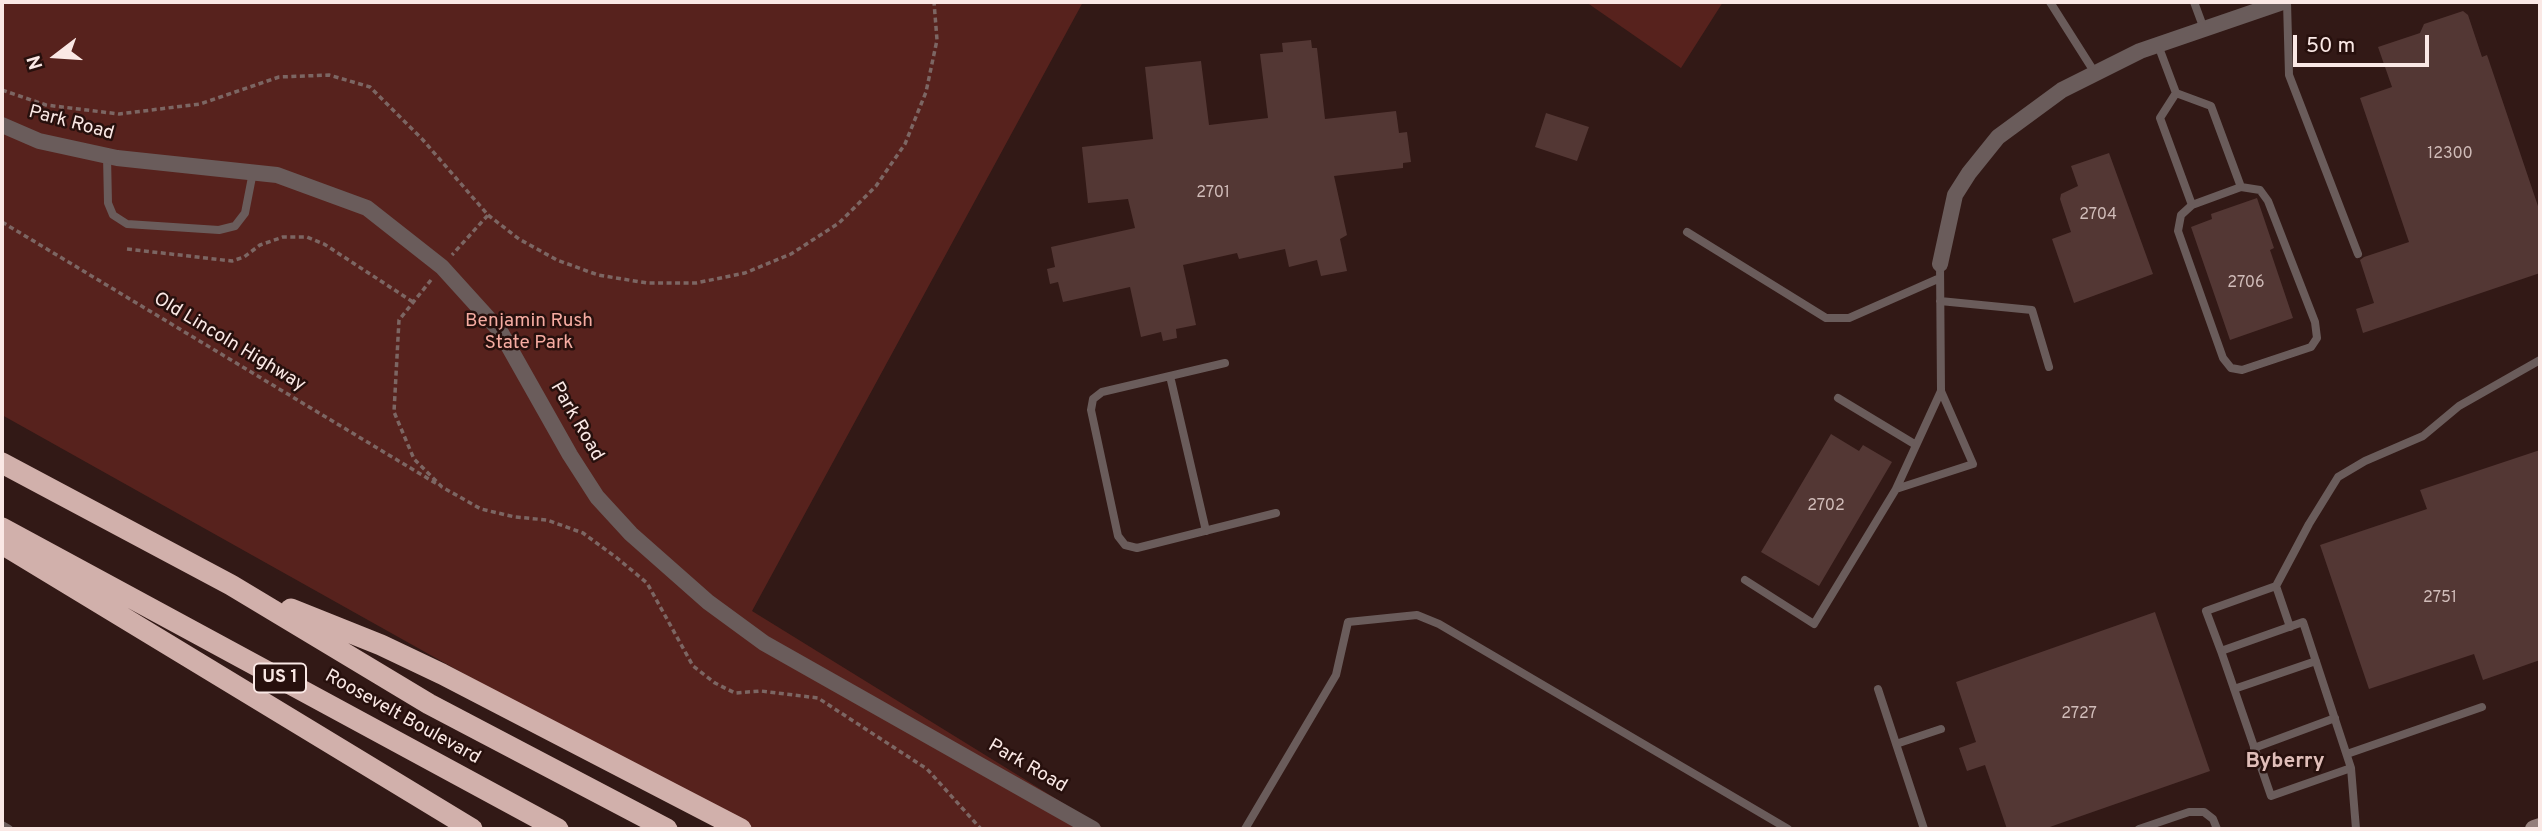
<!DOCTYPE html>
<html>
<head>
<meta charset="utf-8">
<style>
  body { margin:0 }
  #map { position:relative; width:2542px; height:831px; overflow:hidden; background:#321916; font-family:Overpass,sans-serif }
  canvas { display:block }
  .frame { position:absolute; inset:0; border:4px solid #fae8e5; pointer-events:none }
  .north { position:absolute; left:21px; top:21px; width:70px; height:70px; -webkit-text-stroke:5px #27100d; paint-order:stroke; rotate:253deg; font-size:19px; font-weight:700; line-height:28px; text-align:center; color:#fae8e5 }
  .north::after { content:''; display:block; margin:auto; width:24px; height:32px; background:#fae8e5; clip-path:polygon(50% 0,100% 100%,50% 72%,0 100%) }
  .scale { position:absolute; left:2293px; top:35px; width:136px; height:32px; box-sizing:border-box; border:4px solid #fae8e5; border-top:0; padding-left:9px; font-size:21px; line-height:24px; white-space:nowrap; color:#fae8e5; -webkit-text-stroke:5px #27100d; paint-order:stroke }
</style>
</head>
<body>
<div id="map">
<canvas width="2542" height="831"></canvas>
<div class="frame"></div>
<div class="north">N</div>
<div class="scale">50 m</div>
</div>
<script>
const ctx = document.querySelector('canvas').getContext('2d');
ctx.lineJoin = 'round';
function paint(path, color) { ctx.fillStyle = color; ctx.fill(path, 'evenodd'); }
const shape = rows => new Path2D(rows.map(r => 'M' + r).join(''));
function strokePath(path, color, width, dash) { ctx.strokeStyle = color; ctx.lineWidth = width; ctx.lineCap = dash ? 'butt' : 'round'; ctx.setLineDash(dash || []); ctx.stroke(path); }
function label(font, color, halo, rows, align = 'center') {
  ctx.font = font + ' Overpass,sans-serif'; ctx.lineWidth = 5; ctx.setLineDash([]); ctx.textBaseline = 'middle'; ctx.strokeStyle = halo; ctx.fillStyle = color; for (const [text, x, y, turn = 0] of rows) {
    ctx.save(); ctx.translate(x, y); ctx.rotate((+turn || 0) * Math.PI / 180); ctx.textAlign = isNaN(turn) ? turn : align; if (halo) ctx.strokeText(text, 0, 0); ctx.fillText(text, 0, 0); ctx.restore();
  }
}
paint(shape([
  [2,2,1083,2,752,611,1105,829,741,829,2,415],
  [1586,2,1723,2,1681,68]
]), '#57221d');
paint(shape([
  [2463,11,2468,15,2482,57,2487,55,2540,212,2540,273,2363,333,2356,309,2374,303,2360,260,2364,257,2409,242,2360,98,2392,87,2378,47,2420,33,2424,24],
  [1311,40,1312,48,1317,48,1325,119,1396,111,1399,133,1407,132,1411,162,1403,163,1403,168,1334,176,1347,235,1340,239,1347,271,1321,276,1317,260,1289,267,1285,249,1239,259,1237,253,1183,265,1196,325,1176,329,1177,338,1163,341,1161,332,1141,337,1130,287,1063,302,1058,282,1050,284,1047,269,1055,267,1051,247,1135,228,1128,199,1088,203,1082,147,1153,139,1145,67,1201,61,1209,125,1268,118,1260,54,1283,52,1282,43],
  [1546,113,1589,127,1577,161,1535,147],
  [2109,153,2153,274,2074,303,2052,239,2071,232,2060,199,2061,194,2078,186,2071,166],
  [2257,198,2274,248,2270,250,2293,318,2230,340,2191,227,2212,219,2211,214],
  [1831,434,1859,451,1863,445,1892,462,1819,586,1761,552],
  [2540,450,2540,660,2483,680,2474,654,2369,689,2320,545,2427,509,2420,490],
  [2155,612,2210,771,2044,829,2007,829,1985,765,1967,771,1959,748,1976,742,1956,682]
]), '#533734');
strokePath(shape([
  [2,90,46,105,119,114,200,104,279,77,329,75,370,87,423,140,488,215,452,255],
  [488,215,519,239,557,260,598,275,647,283,696,283,745,273,791,254,839,223,876,186,905,144,926,92,937,40,934,2],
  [2,222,437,484],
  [127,249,232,261,244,257,260,245,283,237,307,237,324,244,413,302],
  [431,280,399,320,394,412,414,459,442,487,481,509,515,517,547,520,583,533,617,558,647,583,693,666,715,683,735,693,761,691,818,698,927,769,981,829]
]), '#7c6663', 3.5, [5, 3.5]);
strokePath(shape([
  [2050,2,2095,73],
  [2194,2,2204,29],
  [2287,2,2289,75,2358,254],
  [2158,45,2176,93,2160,118,2192,205],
  [2176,93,2211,106,2241,187],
  [107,156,108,203,113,215,127,224,219,230,235,226,245,213,253,172],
  [2241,187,2260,190,2268,201,2315,322,2317,338,2311,347,2242,370,2231,368,2223,358,2178,231,2181,215,2192,205,2241,187],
  [1687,232,1826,318,1849,318,1940,278],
  [1940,301,2032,310,2049,367],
  [1225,363,1102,392,1093,399,1091,410,1118,536,1125,545,1137,548,1276,513],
  [1170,376,1206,531],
  [1838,398,1916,445],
  [1896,489,1941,391],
  [1745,580,1814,624,1896,489,1973,464,1941,391,1940,264],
  [2276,586,2309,524,2338,477,2365,461,2423,436,2459,406,2540,360],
  [2221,651,2206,611,2276,586,2290,627],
  [1878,689,1924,829],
  [2234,689,2316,661],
  [1896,744,1941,729],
  [2254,748,2335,718],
  [2347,754,2482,707],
  [2351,768,2271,796,2221,651,2303,622,2351,768,2356,829],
  [2,825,9,829],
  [1245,829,1336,675,1348,622,1417,615,1439,624,1788,829],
  [2139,829,2189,812,2204,812,2213,819,2217,829]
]), '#6a5c5b', 8);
strokePath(shape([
  [2,125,39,141,117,158,277,175,367,208,442,267,500,331,570,455,597,497,631,534,708,602,764,643,1093,829],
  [1940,264,1955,195,1969,173,1998,137,2062,90,2140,51,2283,2]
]), '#6a5c5b', 16);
strokePath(shape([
  [2534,829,2540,827]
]), '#947e7b', 18);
strokePath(shape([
  [2,463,231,585,429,704,667,829],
  [2,528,558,829],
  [2,544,472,829],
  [291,609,381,645,442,674,741,829]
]), '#d1b0ab', 21);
label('16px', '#d0bcb9', null, [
  ["12300",2450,155],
  ["2701",1213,194],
  ["2704",2098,216],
  ["2706",2246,284],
  ["2702",1826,507],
  ["2751",2440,599],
  ["2727",2079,715]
]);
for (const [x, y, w] of [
  [280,678,52]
]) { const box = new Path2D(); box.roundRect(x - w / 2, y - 14.5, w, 29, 5); ctx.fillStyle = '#27100d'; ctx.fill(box); strokePath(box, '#fae8e5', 2); }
label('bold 18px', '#fae8e5', null, [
  ["US 1",280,678]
]);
label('19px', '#fae8e5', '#27100d', [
  ["Park Road",71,124,15],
  ["Old Lincoln Highway",229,343,31],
  ["Park Road",576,422,60],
  ["Roosevelt Boulevard",402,718,29],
  ["Park Road",1027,767,30]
]);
label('19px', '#f6aca2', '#27100d', [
  ["Benjamin Rush",529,322],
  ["State Park",529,344]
]);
label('bold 21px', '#e0beb9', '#27100d', [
  ["Byberry",2285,763]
]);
</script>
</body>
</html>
